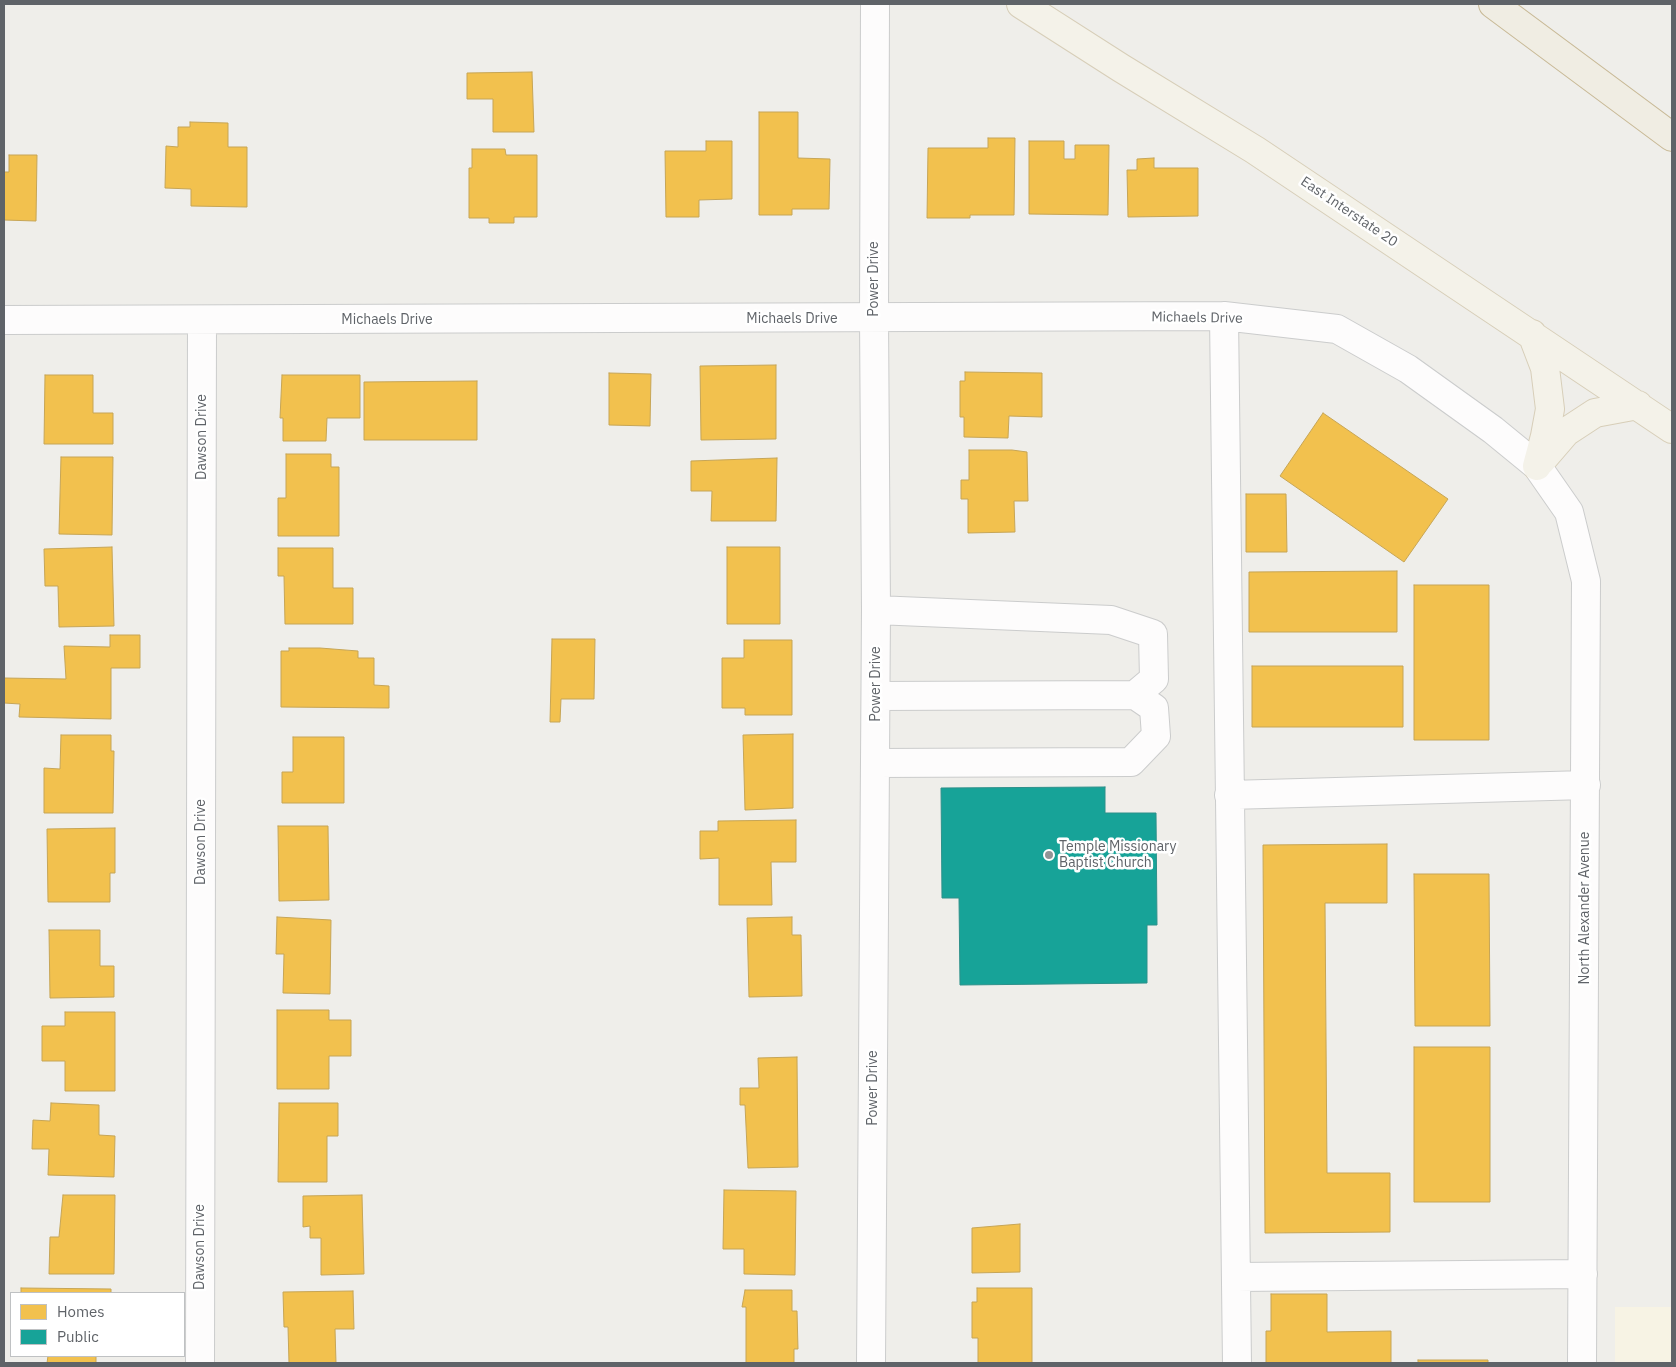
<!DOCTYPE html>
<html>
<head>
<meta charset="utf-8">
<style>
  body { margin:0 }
  #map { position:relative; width:1676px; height:1367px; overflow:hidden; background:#efeeea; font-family:"IBM Plex Sans",sans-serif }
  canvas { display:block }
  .frame { position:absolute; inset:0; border:5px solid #5f6368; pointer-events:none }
  .legend { position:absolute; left:10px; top:1292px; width:175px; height:65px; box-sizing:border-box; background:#fff; border:1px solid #bfc1c3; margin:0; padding:6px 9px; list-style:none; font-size:15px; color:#5f6368 }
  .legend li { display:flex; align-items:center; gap:10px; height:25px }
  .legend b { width:25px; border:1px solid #bfc1c3 }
</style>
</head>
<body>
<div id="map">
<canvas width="1676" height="1367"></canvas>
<div class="frame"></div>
<ul class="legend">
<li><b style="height:14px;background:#f2c14e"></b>Homes</li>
<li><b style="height:14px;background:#17a398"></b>Public</li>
</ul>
</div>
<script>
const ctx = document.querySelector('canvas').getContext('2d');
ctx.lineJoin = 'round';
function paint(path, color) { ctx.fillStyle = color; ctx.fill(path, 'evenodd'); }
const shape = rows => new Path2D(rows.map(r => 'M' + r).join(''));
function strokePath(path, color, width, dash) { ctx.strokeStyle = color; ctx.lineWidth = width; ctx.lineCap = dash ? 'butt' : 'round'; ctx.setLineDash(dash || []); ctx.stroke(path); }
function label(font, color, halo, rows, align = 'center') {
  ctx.font = font + ' "IBM Plex Sans",sans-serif'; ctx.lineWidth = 5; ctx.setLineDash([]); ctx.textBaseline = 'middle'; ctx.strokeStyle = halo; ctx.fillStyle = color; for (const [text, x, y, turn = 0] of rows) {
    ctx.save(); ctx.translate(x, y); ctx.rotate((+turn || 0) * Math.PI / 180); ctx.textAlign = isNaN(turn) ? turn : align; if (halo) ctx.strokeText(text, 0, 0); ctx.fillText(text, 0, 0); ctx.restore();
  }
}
paint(shape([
  [1615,1307,1672,1307,1672,1363,1615,1363]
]), '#f7f3e4');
const homes = shape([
  [532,72,534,132,493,132,493,99,467,99,467,73,532,72],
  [759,112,798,112,798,158,830,159,829,209,792,209,792,215,759,215,759,112],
  [190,122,228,123,228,147,247,147,247,207,191,206,191,189,165,188,166,146,178,147,178,127,190,127,190,122],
  [988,138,1015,138,1014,215,970,215,970,218,927,218,928,148,988,148,988,138],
  [706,141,732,141,732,199,699,200,699,217,666,217,665,151,706,151,706,141],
  [1029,141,1064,141,1064,159,1075,159,1075,145,1109,145,1108,215,1029,214,1029,141],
  [472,149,505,149,506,155,537,155,537,217,514,217,514,223,489,223,489,218,469,218,469,168,472,168,472,149],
  [9,155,37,155,36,221,4,220,4,172,9,172,9,155],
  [1154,158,1154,168,1198,168,1198,216,1128,217,1127,170,1137,170,1137,159,1154,158],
  [776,365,776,439,701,440,700,366,776,365],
  [965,372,1042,373,1042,417,1009,416,1008,438,964,437,964,417,960,417,960,381,965,381,965,372],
  [609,373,651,374,650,426,609,425,609,373],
  [45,375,93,375,93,413,113,413,113,444,44,444,45,375],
  [282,375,360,375,360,418,327,418,326,441,283,441,283,418,280,418,282,375],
  [477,381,477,440,364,440,364,382,477,381],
  [1323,413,1448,499,1404,562,1280,476,1323,413],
  [969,450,1012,450,1027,452,1028,501,1014,501,1015,532,968,533,968,499,961,499,961,480,969,480,969,450],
  [286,454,331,454,331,467,339,467,339,536,278,536,278,498,286,498,286,454],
  [61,457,113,457,112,535,59,534,61,457],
  [777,458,776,521,711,521,712,491,691,491,691,461,777,458],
  [1246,494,1286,494,1287,552,1246,552,1246,494],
  [112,547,114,626,59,627,58,586,45,586,44,549,112,547],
  [727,547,780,547,780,624,727,624,727,547],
  [278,548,333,548,333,588,353,588,353,624,285,624,284,576,278,576,278,548],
  [1397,571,1397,632,1249,632,1249,572,1397,571],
  [1414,585,1489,585,1489,740,1414,740,1414,585],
  [110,635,140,635,140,668,111,668,111,719,19,717,20,704,4,703,4,678,66,679,64,646,110,647,110,635],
  [552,639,595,639,594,699,561,699,560,722,550,722,552,639],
  [744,640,792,640,792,715,745,715,745,708,722,708,722,658,744,658,744,640],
  [289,648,320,648,358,651,358,658,374,658,374,685,389,686,389,708,281,707,281,651,289,651,289,648],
  [1252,666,1403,666,1403,727,1252,727,1252,666],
  [793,734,793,808,745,810,743,735,793,734],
  [61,735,111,735,111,751,114,751,113,813,44,813,44,768,60,769,61,735],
  [293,737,344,737,344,803,282,803,282,772,293,772,293,737],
  [796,820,796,862,771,862,772,905,719,905,719,858,700,859,700,831,718,831,718,821,796,820],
  [278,826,328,826,329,900,279,901,278,826],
  [115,828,115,873,110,873,110,902,48,902,47,829,115,828],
  [1387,844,1387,903,1325,903,1327,1173,1390,1173,1390,1232,1265,1233,1263,845,1387,844],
  [1414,874,1489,874,1490,1026,1415,1026,1414,874],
  [277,917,331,920,330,994,283,993,284,954,276,954,277,917],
  [792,917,792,935,801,935,802,996,749,997,747,918,792,917],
  [49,930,100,930,100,966,114,966,114,997,50,998,49,930],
  [277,1010,329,1010,329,1020,351,1020,351,1056,329,1056,329,1089,277,1089,277,1010],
  [65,1012,115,1012,115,1091,65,1091,65,1061,42,1061,42,1026,65,1026,65,1012],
  [1414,1047,1490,1047,1490,1202,1414,1202,1414,1047],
  [797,1057,798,1167,748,1168,745,1105,740,1105,740,1088,759,1088,758,1058,797,1057],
  [51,1103,99,1105,99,1135,115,1136,114,1177,48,1175,49,1149,32,1149,33,1120,50,1121,51,1103],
  [279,1103,338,1103,338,1136,327,1136,327,1182,278,1182,279,1103],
  [724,1190,796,1191,795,1275,744,1274,744,1249,723,1249,724,1190],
  [63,1195,115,1195,114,1274,49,1274,50,1237,59,1237,63,1195],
  [362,1195,364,1274,321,1275,321,1238,310,1238,310,1226,303,1227,303,1196,362,1195],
  [1020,1224,1020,1272,972,1273,972,1228,1020,1224],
  [21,1288,111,1289,111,1293,21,1293,21,1288],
  [977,1288,1032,1288,1032,1363,978,1363,978,1338,972,1338,972,1302,977,1302,977,1288],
  [745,1290,792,1290,792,1311,797,1311,798,1349,794,1349,794,1363,746,1363,746,1307,742,1307,745,1290],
  [353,1291,354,1329,335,1329,336,1363,289,1363,288,1327,284,1327,283,1292,353,1291],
  [1271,1294,1327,1294,1327,1332,1391,1331,1391,1363,1266,1363,1266,1331,1271,1331,1271,1294],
  [48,1356,96,1356,96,1363,47,1363,48,1356],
  [1418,1360,1488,1360,1488,1363,1418,1363,1418,1360]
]);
paint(homes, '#f2c14e');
strokePath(homes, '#c6a556', 1);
const public = shape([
  [1105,787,1105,813,1156,813,1157,925,1147,925,1147,983,960,985,959,898,942,898,941,788,1105,787]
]);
paint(public, '#17a398');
strokePath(public, '#2d908a', 1);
const minor = shape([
  [1224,316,1237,1363],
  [4,320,1224,316,1337,329,1408,369,1493,430,1537,466,1569,512,1586,581,1582,1363],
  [876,696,1135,695,1154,679,1153,634,1111,620,876,610],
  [875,763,1131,762,1156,736,1154,708,1135,695],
  [1229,795,1586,785],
  [1236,1277,1583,1274],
  [200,1363,202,320],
  [871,1363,876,610,874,318,875,4]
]);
const major = shape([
  [1021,4,1121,68,1255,150,1672,429],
  [1532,334,1545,368,1550,409,1545,436,1537,466],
  [1541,461,1566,432,1595,413,1638,405]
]);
const highway = shape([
  [1493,4,1672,137]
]);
strokePath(minor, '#cbcccc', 30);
strokePath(major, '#d7ceb8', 30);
strokePath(highway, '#c8b996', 30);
strokePath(minor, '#fdfcfc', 28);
strokePath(major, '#f4f2e9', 28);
strokePath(highway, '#f0ede3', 28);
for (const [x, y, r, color] of [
  [1049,855,5,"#919496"]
]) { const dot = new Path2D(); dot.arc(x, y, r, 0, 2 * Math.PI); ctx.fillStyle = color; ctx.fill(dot); strokePath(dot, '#fff', 2); }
label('14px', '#5f6368', '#fff', [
  ["East Interstate 20",1349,212,34],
  ["Power Drive",874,279,-90],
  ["Michaels Drive",1197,318,1],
  ["Michaels Drive",792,319],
  ["Michaels Drive",387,320],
  ["Dawson Drive",202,437,-90],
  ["Power Drive",876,684,-90],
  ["Dawson Drive",201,842,-90],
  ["North Alexander Avenue",1585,908,-90],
  ["Power Drive",873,1088,-90],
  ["Dawson Drive",200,1247,-90]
]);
label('14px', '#5f6368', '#fff', [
  ["Temple Missionary",1059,847],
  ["Baptist Church",1059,863]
], 'left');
</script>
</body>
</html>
